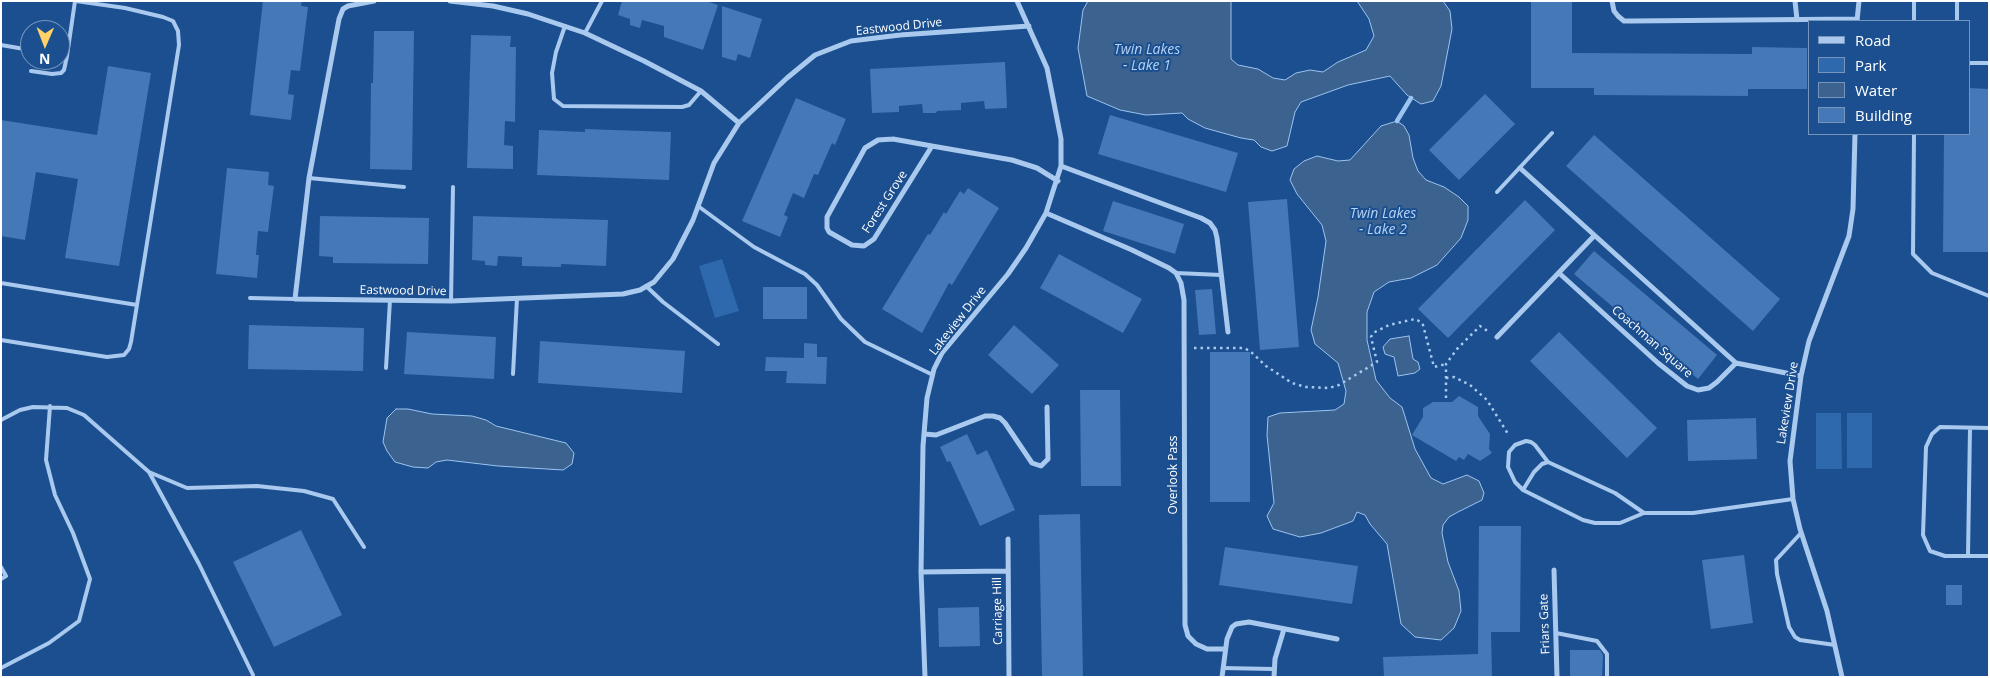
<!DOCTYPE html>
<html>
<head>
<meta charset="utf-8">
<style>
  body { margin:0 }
  #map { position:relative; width:1990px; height:678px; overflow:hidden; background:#1b4f8f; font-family:"Open Sans",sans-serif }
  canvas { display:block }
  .frame { position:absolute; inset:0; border:2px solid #fff; pointer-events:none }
  .legend { position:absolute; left:1808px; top:20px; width:162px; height:115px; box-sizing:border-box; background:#1b4f8f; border:1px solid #7695bc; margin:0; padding:6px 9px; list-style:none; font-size:15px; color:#fff }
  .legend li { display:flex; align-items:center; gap:10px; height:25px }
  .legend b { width:25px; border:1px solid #7695bc }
  .north { position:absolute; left:20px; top:20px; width:50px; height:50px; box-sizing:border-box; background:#1b4f8f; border:1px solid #7695bc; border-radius:50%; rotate:181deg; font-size:14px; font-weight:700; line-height:20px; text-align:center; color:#fff }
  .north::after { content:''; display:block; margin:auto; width:18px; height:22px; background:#ffd166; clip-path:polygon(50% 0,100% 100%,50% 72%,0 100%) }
</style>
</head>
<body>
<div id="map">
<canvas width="1990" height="678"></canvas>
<div class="frame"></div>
<ul class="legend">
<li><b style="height:6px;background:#a9c9ee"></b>Road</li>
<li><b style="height:14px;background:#2e69ad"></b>Park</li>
<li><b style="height:14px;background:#3c6290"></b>Water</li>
<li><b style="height:14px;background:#4478b7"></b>Building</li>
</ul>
<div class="north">N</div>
</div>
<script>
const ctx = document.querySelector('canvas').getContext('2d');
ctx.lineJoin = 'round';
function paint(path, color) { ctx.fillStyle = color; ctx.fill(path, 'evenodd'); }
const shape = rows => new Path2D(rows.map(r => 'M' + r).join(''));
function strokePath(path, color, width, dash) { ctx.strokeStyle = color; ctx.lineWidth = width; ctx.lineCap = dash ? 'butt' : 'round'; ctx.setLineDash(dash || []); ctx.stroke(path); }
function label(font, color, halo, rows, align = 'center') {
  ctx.font = font + ' "Open Sans",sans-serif'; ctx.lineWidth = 4; ctx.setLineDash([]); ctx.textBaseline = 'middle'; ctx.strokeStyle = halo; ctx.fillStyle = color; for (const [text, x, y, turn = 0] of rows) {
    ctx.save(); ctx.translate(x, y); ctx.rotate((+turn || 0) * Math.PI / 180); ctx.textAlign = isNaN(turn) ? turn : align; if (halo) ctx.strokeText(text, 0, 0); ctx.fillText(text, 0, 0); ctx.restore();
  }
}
paint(shape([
  [722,259,739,311,715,318,699,266],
  [1816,413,1841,413,1842,469,1816,469],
  [1847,413,1872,413,1872,468,1847,468]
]), '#2e69ad');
const water = shape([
  [1088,1,1231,1,1231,59,1238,65,1258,69,1273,78,1285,80,1296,73,1310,70,1323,72,1338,62,1366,50,1374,36,1369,19,1357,1,1443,1,1450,11,1452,29,1441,86,1433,101,1421,104,1407,95,1390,76,1348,85,1301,102,1295,112,1287,146,1272,151,1261,147,1254,140,1241,138,1205,128,1188,119,1182,113,1146,115,1120,110,1087,96,1078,48,1083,10,1088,1],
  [1397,121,1404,126,1409,135,1413,158,1418,171,1426,180,1444,187,1459,197,1468,206,1468,220,1461,238,1437,265,1411,278,1389,282,1374,292,1367,312,1367,340,1376,380,1390,398,1402,407,1415,449,1431,478,1443,484,1467,475,1479,481,1484,493,1482,500,1458,512,1449,517,1443,525,1442,533,1448,562,1459,591,1461,611,1454,628,1441,640,1415,637,1401,624,1387,544,1370,524,1365,515,1357,512,1353,521,1321,533,1300,537,1273,529,1267,516,1274,503,1267,435,1268,417,1280,413,1335,410,1344,404,1346,391,1338,363,1315,344,1311,330,1318,297,1326,241,1322,225,1297,194,1290,180,1294,169,1304,161,1317,156,1338,161,1350,160,1381,126,1397,121],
  [1409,336,1413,359,1418,362,1420,369,1415,373,1398,376,1394,357,1385,354,1383,347,1390,339,1409,336],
  [396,409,408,409,432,414,472,416,486,420,496,426,566,443,574,453,572,464,563,470,498,466,447,460,436,462,428,468,413,467,395,462,387,451,383,442,387,418,396,409]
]);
paint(water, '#3c6290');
strokePath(water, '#9cc4f0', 1);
strokePath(shape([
  [1397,121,1411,98]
]), '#9cc4f0', 4.5);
paint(shape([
  [263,1,302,1,301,6,308,7,300,71,291,70,288,94,294,95,291,120,250,115],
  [622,1,706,1,718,5,703,50,664,37,664,26,642,20,640,28,630,25,630,19,618,15],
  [1531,1,1572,1,1572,53,1752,54,1752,47,1807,48,1807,89,1748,89,1748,96,1594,95,1594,88,1531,88],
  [722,6,762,19,750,58,738,54,736,61,722,57],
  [374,31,414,31,412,170,370,169,371,83,373,83],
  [471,35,511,36,510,47,516,47,515,122,505,121,504,145,513,146,513,169,467,168],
  [1005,62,1007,108,985,109,984,101,961,103,961,110,937,111,936,113,923,113,922,104,899,106,899,112,872,113,870,69],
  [108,66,151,73,119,266,65,258,78,179,36,172,25,240,1,236,1,120,97,135],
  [1969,88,1989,89,1989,252,1943,252,1944,134,1969,134],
  [1485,94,1515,124,1459,180,1429,150],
  [796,98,846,119,835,145,832,143,818,175,814,174,804,198,793,193,784,215,788,217,780,237,742,221],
  [1110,115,1238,153,1226,192,1098,154],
  [585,129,671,132,669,180,537,175,539,130,585,132],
  [1594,135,1780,299,1753,331,1566,166],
  [227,168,269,172,268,185,274,186,268,232,258,231,256,255,259,255,257,278,216,274],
  [968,188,999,208,952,285,949,283,922,333,882,309,928,234,930,235,944,212,946,214,960,191,964,194],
  [1287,199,1299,347,1260,350,1248,202],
  [1525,200,1555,230,1448,338,1418,309],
  [1113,201,1184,224,1175,254,1103,231],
  [320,216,429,218,428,264,333,263,333,257,319,256],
  [473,216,608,220,606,266,561,264,561,267,522,266,522,257,498,256,497,266,485,265,485,261,472,260],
  [1594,251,1717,355,1698,379,1574,274],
  [1059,254,1142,299,1123,333,1040,288],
  [763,287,807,287,807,319,763,319],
  [1212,289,1216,334,1199,335,1195,290],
  [249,325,364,328,363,371,248,369],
  [1014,325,1059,365,1032,394,988,355],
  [407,332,496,337,494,379,404,374],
  [1559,332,1657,428,1627,458,1530,361],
  [540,341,685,351,682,393,538,383],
  [804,343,817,344,817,357,827,357,826,384,786,383,787,371,765,371,766,357,804,358],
  [1210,352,1250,352,1250,502,1210,502],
  [1080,390,1120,390,1121,486,1081,486],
  [1459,396,1478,407,1478,416,1490,434,1489,449,1492,453,1480,461,1468,454,1464,460,1459,457,1456,461,1412,435,1423,417,1423,408,1433,402,1452,402],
  [1756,418,1757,459,1688,461,1687,420],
  [967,434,977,455,987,450,1015,510,980,526,950,461,947,462,940,447],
  [1080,514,1083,677,1042,677,1039,515],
  [1479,526,1521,526,1520,632,1491,632,1492,677,1384,677,1383,657,1478,654],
  [301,530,342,615,274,647,233,562],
  [1225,547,1358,566,1352,604,1219,585],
  [1744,555,1753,623,1711,629,1702,560],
  [1946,585,1962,585,1962,605,1946,605],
  [979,607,980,646,939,647,938,608],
  [1570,650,1600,650,1603,655,1602,677,1570,677]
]), '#4478b7');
strokePath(shape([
  [1194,348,1244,348,1250,351,1266,366,1292,383,1306,387,1329,388,1339,385,1377,362,1371,337,1373,333,1389,325,1415,319,1421,322,1423,325,1434,367,1446,364],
  [1446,378,1454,377,1470,385,1487,400,1508,434],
  [1446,398,1446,364,1457,349,1480,326,1489,332]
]), '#a9c9ee', 2.5, [2.5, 4]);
strokePath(shape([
  [1914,1,1914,21],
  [1957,1,1957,21],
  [565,26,556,52,552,73,554,99,563,106,682,107,689,105,701,91],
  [585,33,602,1],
  [1,45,30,50],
  [60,55,67,56,75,1],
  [1969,63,1989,63],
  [31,71,52,74,61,73,64,70,67,56],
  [1914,134,1913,254,1932,273,1989,296],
  [309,178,404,187],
  [1497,192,1552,133],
  [698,206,754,247,805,274,817,285,841,319,865,342,933,375],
  [1176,273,1221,275],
  [1,283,137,305],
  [646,286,663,302,718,344],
  [250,298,295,299],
  [451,301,453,187],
  [1,340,107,357,124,355,129,349,131,342,179,45,178,31,173,21,163,17,125,8,76,1],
  [386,368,390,300],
  [513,374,517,298],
  [1,420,20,410,33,407,67,408,84,415,149,472,199,564,253,675],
  [1989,428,1940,427,1932,434,1926,447,1923,535,1930,551,1945,556,1989,556],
  [149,472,187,488,257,486,304,491,333,499,364,547],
  [1523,490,1515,482,1508,467,1509,452,1515,445,1526,441,1531,442,1535,445,1548,462],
  [1644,513,1620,523,1595,523,1583,520,1523,490,1534,472,1542,464,1548,462,1615,493,1644,513,1693,513,1793,499],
  [1801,533,1776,560,1777,574,1789,627,1795,637,1800,640,1835,645],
  [1968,556,1970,428],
  [1,567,6,576,1,579],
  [1556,633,1597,641,1607,654,1607,677],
  [1,668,49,643,79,621,90,579,73,533,55,495,46,460,50,406],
  [1223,668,1273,669]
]), '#a9c9ee', 4);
strokePath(shape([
  [374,1,348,6,343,9,339,19,309,178,295,299,451,301,623,294,640,290,654,282,673,259,693,220,714,163,739,123,701,91,644,61,585,33,528,14,493,6,450,1],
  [1612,1,1614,11,1618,16,1624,21,1632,21,1857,19],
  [1795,1,1797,20],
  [1857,21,1859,1],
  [739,123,787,78,815,55,851,41,900,35,1029,26],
  [893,139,932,146,874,239,864,246,852,245,829,232,827,228,827,217,865,148,878,140,893,139],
  [932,146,1012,160,1037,168,1058,181],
  [1061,166,1201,218,1210,223,1215,230,1217,238,1228,332],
  [1520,168,1736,363,1801,376],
  [1046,213,1132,250,1169,268,1176,273,1181,283,1184,300,1185,625,1188,636,1196,644,1207,649,1225,649],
  [1559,273,1658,363,1687,386,1698,390,1709,388,1717,382,1736,363],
  [1497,337,1594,236],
  [924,434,936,435,985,416,993,416,1000,418,1005,423,1032,463,1041,466,1048,459,1047,407],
  [1008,539,1009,677],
  [1554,570,1557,677],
  [921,572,1008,571],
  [925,677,921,572,923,446,927,398,934,369,942,353,1008,274,1026,248,1046,213,1061,166,1061,139,1047,68,1017,1],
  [1222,677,1227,639,1232,627,1236,624,1249,622,1337,639],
  [1274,677,1275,659,1284,629],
  [1842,677,1827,611,1800,529,1793,499,1790,461,1801,376,1809,341,1849,236,1853,209,1855,134]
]), '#a9c9ee', 5);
label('12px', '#fff', '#1b4f8f', [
  ["Eastwood Drive",899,27,-6],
  ["Forest Grove",885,202,-57],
  ["Eastwood Drive",403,291,1],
  ["Lakeview Drive",958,321,-52],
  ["Coachman Square",1652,342,41],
  ["Lakeview Drive",1788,403,-81],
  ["Overlook Pass",1174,475,-90],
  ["Carriage Hill",998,611,-91],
  ["Friars Gate",1545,624,-92]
]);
label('italic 14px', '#b5d3f5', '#1b4f8f', [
  ["Twin Lakes",1147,50],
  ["- Lake 1",1147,66],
  ["Twin Lakes",1383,214],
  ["- Lake 2",1383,230]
]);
</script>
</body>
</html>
